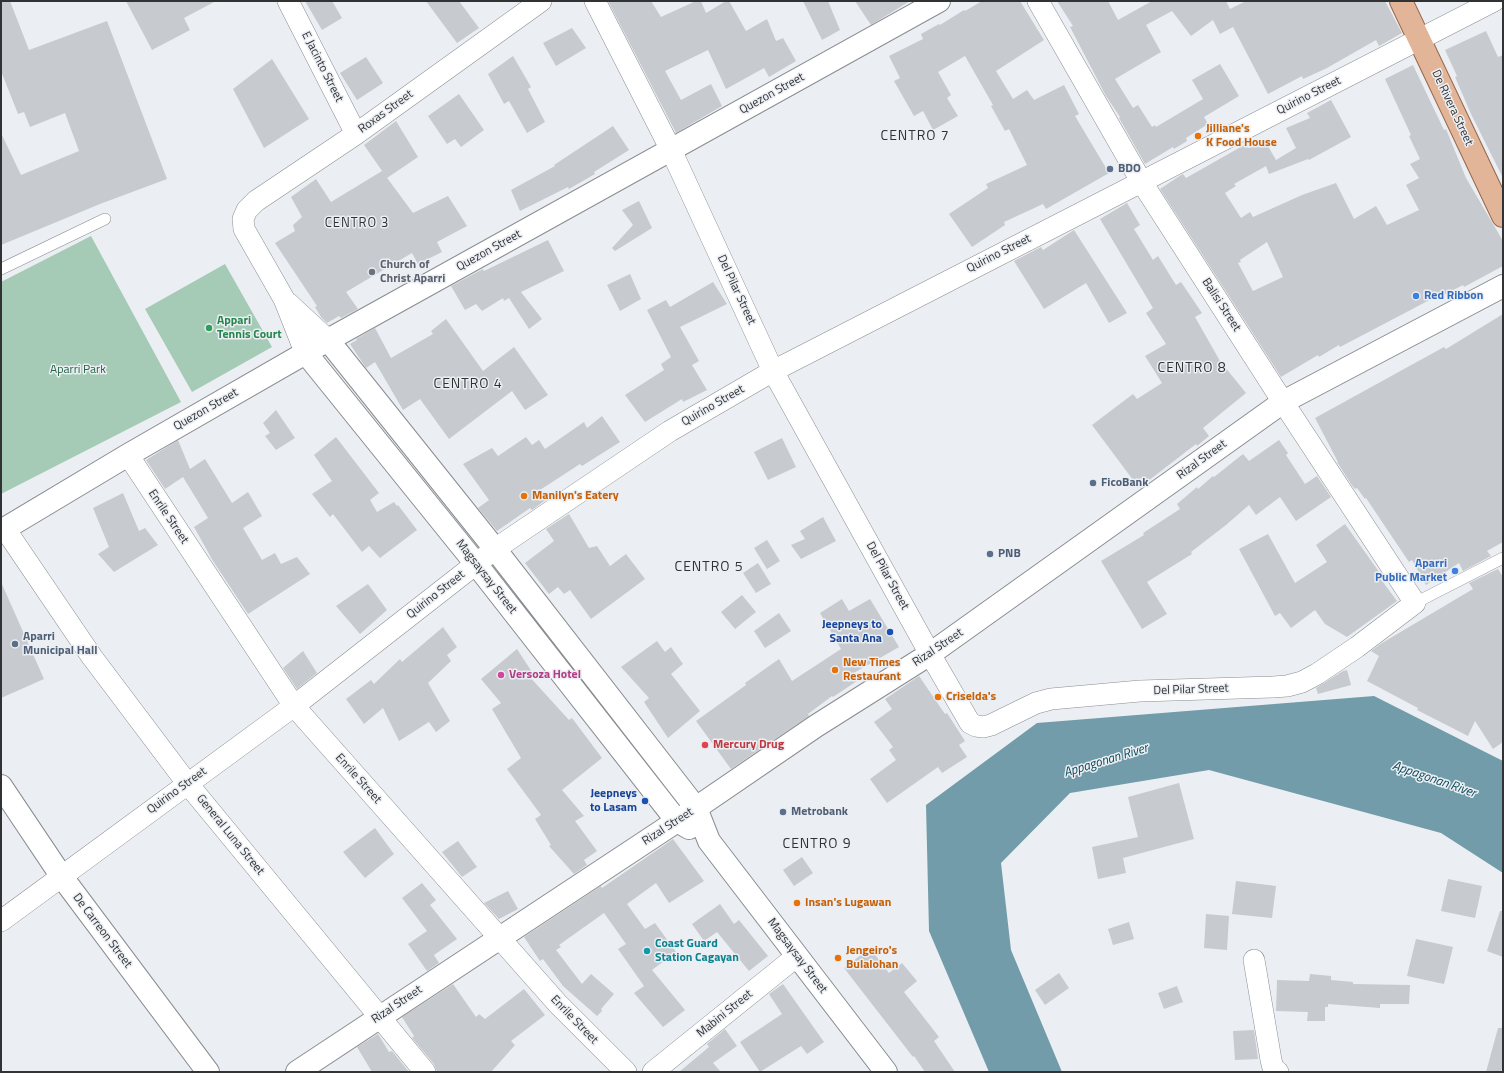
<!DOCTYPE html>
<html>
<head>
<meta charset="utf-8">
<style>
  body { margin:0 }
  #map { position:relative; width:1504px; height:1073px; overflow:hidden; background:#ebeff3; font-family:"Titillium Web",sans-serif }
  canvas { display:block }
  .frame { position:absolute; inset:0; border:2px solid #313234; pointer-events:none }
</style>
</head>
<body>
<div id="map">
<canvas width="1504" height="1073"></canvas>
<div class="frame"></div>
</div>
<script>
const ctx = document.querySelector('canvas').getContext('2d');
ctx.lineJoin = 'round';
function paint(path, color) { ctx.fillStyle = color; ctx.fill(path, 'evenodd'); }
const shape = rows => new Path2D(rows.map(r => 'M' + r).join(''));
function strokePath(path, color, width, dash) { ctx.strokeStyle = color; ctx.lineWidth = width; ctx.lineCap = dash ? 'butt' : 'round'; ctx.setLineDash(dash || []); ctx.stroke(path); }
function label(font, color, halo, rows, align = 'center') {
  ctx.font = font + ' "Titillium Web",sans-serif'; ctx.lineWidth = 3; ctx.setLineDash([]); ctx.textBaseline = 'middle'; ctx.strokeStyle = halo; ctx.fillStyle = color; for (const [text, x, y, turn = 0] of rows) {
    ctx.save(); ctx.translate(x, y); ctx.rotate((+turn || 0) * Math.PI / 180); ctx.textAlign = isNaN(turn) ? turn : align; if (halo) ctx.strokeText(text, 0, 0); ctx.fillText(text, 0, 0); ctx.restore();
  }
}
paint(shape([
  [91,236,181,402,1,494,1,282],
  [225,264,272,347,192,392,145,309]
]), '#a5cab5');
paint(shape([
  [1374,696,1503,761,1503,873,1441,833,1209,770,1070,793,1001,863,1011,950,1062,1072,989,1072,929,931,926,805,1037,723]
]), '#729ca9');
paint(shape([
  [1,1,10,1,29,50,107,21,167,179,100,204,1,245,1,133,21,175,79,151,65,113,30,127,24,112,18,114,1,71],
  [126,1,216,1,184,18,190,30,152,50],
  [305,1,332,1,342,18,322,30],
  [426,1,459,1,479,28,457,43],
  [608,1,651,1,661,17,696,1,701,1,706,13,726,1,729,1,746,31,767,19,776,41,783,38,796,61,769,77,764,68,726,89,708,50,665,71,681,100,711,84,722,106,676,133],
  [803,1,828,1,840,30,822,40],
  [855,1,910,1,871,25],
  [982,1,1020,1,1044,40,996,71,1013,99,1027,90,1034,100,1064,85,1079,114,1075,116,1109,173,1046,209,1043,204,1004,222,1005,225,972,247,949,214,988,188,986,184,1027,165,1009,129,1005,131,991,106,993,105,965,56,938,72,951,95,947,98,958,116,933,130,923,111,914,116,894,81,900,78,889,56,923,39,921,34,939,24,940,25,964,10,965,11],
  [1057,1,1108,1,1118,20,1152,1,1226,1,1230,9,1246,1,1385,1,1402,33,1379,46,1376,40,1327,68,1303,79,1302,76,1268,94,1233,27,1220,34,1213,20,1191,36,1172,11,1146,25,1161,52,1115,79,1133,108,1138,105,1152,127,1155,125,1156,127,1203,99,1192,80,1220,64,1239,96,1204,117,1208,124,1186,138,1187,141,1174,149,1173,147,1145,164,1119,118,1120,117,1106,96,1070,27,1073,26],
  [572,28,586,48,556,66,543,43],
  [1486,31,1498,57,1503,55,1503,178,1471,114,1455,77,1457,76,1445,50],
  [513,56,531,87,528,89,545,122,527,133,509,101,504,104,488,74],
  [366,57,383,83,357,100,340,73],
  [272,59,309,119,264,148,233,89],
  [1413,65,1444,130,1446,129,1466,178,1503,241,1503,266,1464,287,1463,285,1442,296,1441,294,1340,347,1339,345,1319,357,1318,355,1281,377,1160,189,1181,175,1183,174,1186,178,1246,144,1248,148,1265,141,1276,160,1296,148,1286,128,1310,118,1307,113,1331,100,1351,137,1309,160,1308,159,1269,174,1266,166,1234,184,1236,186,1225,193,1241,218,1250,212,1253,217,1302,195,1336,183,1354,219,1376,206,1387,225,1419,210,1406,185,1419,178,1410,164,1420,159,1409,136,1411,135,1385,79],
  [1267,242,1283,277,1253,291,1238,263,1241,262,1240,260],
  [459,94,484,130,461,147,455,139,447,144,428,116],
  [396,121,418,157,387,178,364,145],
  [613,126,629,150,594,172,595,174,569,189,568,187,520,211,511,190,555,166,554,165],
  [382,171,413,213,448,196,467,226,437,242,442,252,418,264,412,253,346,292,358,309,341,318,339,316,327,323,321,317,315,307,317,306,275,243,295,231,293,225,302,217,291,197,316,179,331,202],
  [639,201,652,228,615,251,612,248,633,225,622,210],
  [1127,203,1140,225,1134,229,1153,260,1158,256,1176,285,1181,282,1202,313,1195,317,1220,361,1246,393,1203,428,1209,436,1197,446,1196,444,1139,488,1092,425,1133,394,1137,399,1162,383,1145,356,1166,344,1146,313,1153,308,1100,219],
  [1074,230,1127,313,1109,323,1086,283,1044,309,1014,261,1041,247,1043,250],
  [548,240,564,271,521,292,542,319,529,329,509,298,504,301,503,298,482,311,476,304,465,310,451,286,483,269,484,271],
  [630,274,641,299,620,311,607,285],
  [713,282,727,304,680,327,699,361,692,365,707,390,683,402,682,399,645,422,625,395,664,370,661,364,671,357,647,310,666,300,670,307],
  [1503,314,1503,542,1487,551,1491,556,1463,571,1459,563,1426,585,1412,560,1409,562,1366,498,1365,499,1357,488,1355,489,1351,484,1337,462,1338,462,1315,418,1444,347,1446,349],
  [446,319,483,371,514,347,548,395,525,410,512,391,449,439,420,399,403,410,375,362,366,368,350,344,357,340,356,339,375,328,391,358,433,334,431,331],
  [276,410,295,438,276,450,265,436,270,433,263,423],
  [602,416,620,442,582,466,580,464,540,490,547,499,532,510,530,508,497,531,478,508,489,500,463,464,492,448,498,456,526,437,532,445,539,440,545,449,584,422,587,428],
  [336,437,379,493,370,500,377,512,394,502,397,506,398,505,417,530,380,558,369,546,362,552,333,514,330,517,312,494,332,481,314,455],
  [782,438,796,467,768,480,754,452],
  [178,440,190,469,205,459,232,503,248,492,262,516,243,528,262,560,275,553,281,564,297,557,310,574,248,614,213,561,194,527,208,518,183,477,165,489,146,460],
  [1279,440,1288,453,1286,455,1305,484,1317,476,1331,497,1296,521,1280,497,1256,515,1249,505,1226,525,1191,552,1192,554,1147,582,1167,614,1142,629,1101,561,1144,535,1143,533,1180,509,1177,504,1197,487,1198,489,1213,476,1214,477,1243,454,1249,461],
  [123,493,139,531,145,528,158,545,114,572,98,554,109,547,93,508],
  [569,514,589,548,597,546,610,566,626,554,645,579,591,619,570,590,564,594,558,587,549,594,525,563,554,541,546,529],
  [823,517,836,541,801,559,791,545,805,539,800,531],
  [1345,524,1382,576,1380,578,1397,601,1347,637,1325,624,1315,610,1291,628,1280,613,1275,616,1239,549,1268,534,1295,583,1327,562,1316,545],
  [767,540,780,561,767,569,754,548],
  [758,563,771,584,756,593,743,573],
  [1498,569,1503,577,1503,742,1493,749,1475,721,1468,736,1417,710,1418,708,1367,681,1379,656,1371,651,1382,643,1473,589,1469,583],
  [1,582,44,679,1,698],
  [368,584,387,610,360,634,336,606],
  [742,595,756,612,735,629,721,612],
  [842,599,849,611,870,599,899,647,852,674,857,681,833,697,832,696,808,714,809,716,731,769,696,721,746,685,745,683,779,659,792,681,841,649,820,613],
  [779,613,791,631,765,648,754,631],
  [443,627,457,647,447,655,451,661,428,683,450,721,436,732,429,722,399,741,383,708,364,724,346,699,371,680,374,684,400,659,402,662],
  [657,641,665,652,671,647,683,664,671,674,700,711,668,738,644,702,649,698,621,667],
  [517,649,532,672,528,675,569,720,572,718,602,758,562,790,584,816,575,821,597,851,584,860,587,865,574,874,549,846,551,845,535,819,541,815,507,769,521,758,492,709,501,703,481,679],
  [303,651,317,673,297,689,283,668],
  [1347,670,1351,685,1318,694,1316,688,1343,671],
  [919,676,945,714,947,713,965,741,959,745,967,757,942,773,938,767,887,803,870,779,896,760,889,750,893,747,874,722,892,709,885,699],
  [1179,783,1194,839,1123,858,1126,873,1098,879,1092,847,1138,837,1128,797],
  [375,828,394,854,365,878,343,852],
  [673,839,704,881,669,903,656,883,627,904,645,929,655,923,676,952,652,970,685,1010,663,1027,634,993,644,986,618,949,626,944,604,913,559,945,561,947,556,950,582,984,591,974,614,994,601,1009,602,1011,597,1016,563,986,543,959,540,961,524,937,601,886,602,888],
  [458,841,477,867,462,877,442,852],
  [802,857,813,873,794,886,783,870],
  [1448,879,1482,886,1475,918,1441,911],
  [1236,881,1276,886,1272,918,1232,914],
  [422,883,436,900,430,905,457,939,434,955,439,963,427,971,408,944,427,931,402,898],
  [508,891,518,909,499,919,484,903],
  [720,904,734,924,739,920,768,956,749,971,717,932,704,941,692,924],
  [1500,911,1503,911,1503,957,1487,951],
  [1206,914,1229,916,1227,950,1204,948],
  [1129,922,1134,939,1113,945,1108,929],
  [1416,939,1453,947,1444,984,1407,976],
  [870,948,889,973,902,963,917,981,904,992,939,1037,934,1041,955,1072,925,1072,914,1056,913,1057,844,968],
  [1059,973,1069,988,1045,1005,1035,990],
  [1310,974,1331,976,1331,980,1353,982,1353,984,1410,985,1409,1004,1380,1004,1380,1008,1328,1004,1328,1007,1325,1007,1325,1021,1307,1021,1308,1012,1276,1011,1277,980,1309,981],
  [453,984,476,1017,479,1014,485,1019,524,989,545,1015,511,1041,515,1045,491,1072,437,1072,434,1064,412,1038,414,1036,402,1017],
  [783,984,824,1042,807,1054,801,1046,760,1072,740,1042,782,1014,769,994],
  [1177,986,1183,1002,1164,1009,1158,993],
  [1498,1028,1503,1028,1503,1065,1501,1072,1486,1072],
  [725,1029,737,1046,713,1063,721,1072,679,1072,709,1047,707,1044],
  [1254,1030,1258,1059,1235,1060,1233,1031],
  [378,1034,389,1052,392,1051,409,1072,372,1072,357,1047]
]), '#c7cace');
const service = shape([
  [1,269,105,219],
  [1415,603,1503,558]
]);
const minor = shape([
  [288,1,356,134],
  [595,1,671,150,773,371,930,654,970,723,976,726,983,727,991,725,1036,703,1051,699,1140,691,1273,687,1287,686,1302,682,1317,674,1357,647,1415,603,1283,402,1141,181,1038,1],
  [288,303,328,340],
  [305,352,284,299,244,229,243,219,247,210,256,201,356,134,541,1],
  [128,455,294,706,558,1004,626,1072],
  [5,529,92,657,187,783,425,1072],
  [1,921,294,706,495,549,670,431,773,371,1494,1],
  [1254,960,1271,1060,1273,1068,1278,1072],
  [653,1072,797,956]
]);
const tertiary = shape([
  [328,340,495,549,696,808,709,841,886,1072],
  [305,352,476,564,677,821,689,828],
  [1,531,128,455,328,340,939,1],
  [1,786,62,877,208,1072],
  [297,1072,677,821,816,726,930,654,1283,402,1503,286]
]);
const primary = shape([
  [1401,1,1503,216]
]);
strokePath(service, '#898d91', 12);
strokePath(minor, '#898d91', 22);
strokePath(tertiary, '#898d91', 24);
strokePath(primary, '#986749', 24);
strokePath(service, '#fff', 11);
strokePath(minor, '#fff', 21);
strokePath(tertiary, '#fff', 22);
strokePath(primary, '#e3b598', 22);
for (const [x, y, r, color] of [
  [1198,136,4,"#e8710a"],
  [1110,169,4,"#5c6f8a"],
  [372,272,4,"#6b7280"],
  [1416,296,4,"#3f7fe0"],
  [209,328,4,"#2e9e5b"],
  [1093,483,4,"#5c6f8a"],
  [524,496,4,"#e8710a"],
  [990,554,4,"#5c6f8a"],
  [1455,571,4,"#3f7fe0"],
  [890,632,4,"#1a4fb4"],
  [15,644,4,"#5c6f8a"],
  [835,670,4,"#e8710a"],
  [501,675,4,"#d1479c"],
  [938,697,4,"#e8710a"],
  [705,745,4,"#e0444e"],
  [645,801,4,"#1a4fb4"],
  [783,812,4,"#5c6f8a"],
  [797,903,4,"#e8710a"],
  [647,951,4,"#0f9aa8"],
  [838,958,4,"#e8710a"]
]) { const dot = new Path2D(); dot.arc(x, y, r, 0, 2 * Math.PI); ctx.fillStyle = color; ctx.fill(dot); strokePath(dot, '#ebeff3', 1.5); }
label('12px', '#313234', '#ebeff3', [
  ["E Jacinto Street",322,67,63],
  ["Quezon Street",772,94,-29],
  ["Quirino Street",1309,96,-27],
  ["De Rivera Street",1452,108,65],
  ["Roxas Street",386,112,-36],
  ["Quezon Street",489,251,-29],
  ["Quirino Street",999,254,-27],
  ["Del Pilar Street",736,290,65],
  ["Balisi Street",1221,305,57],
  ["Quirino Street",713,406,-30],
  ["Quezon Street",206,410,-30],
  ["Rizal Street",1202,460,-36],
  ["Enrile Street",168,517,56],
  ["Del Pilar Street",887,576,61],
  ["Magsaysay Street",486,577,52],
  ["Quirino Street",436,595,-38],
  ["Rizal Street",938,648,-34],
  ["Del Pilar Street",1191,690,-2],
  ["Enrile Street",358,779,48],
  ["Quirino Street",177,791,-36],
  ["Rizal Street",668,827,-33],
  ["General Luna Street",230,835,51],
  ["De Carreon Street",102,931,53],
  ["Magsaysay Street",797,956,53],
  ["Rizal Street",397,1005,-34],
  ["Mabini Street",725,1014,-39],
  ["Enrile Street",574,1020,46]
]);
label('bold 12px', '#c56008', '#ebeff3', [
  ["Jilliane's",1206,129],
  ["K Food House",1206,143],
  ["Manilyn's Eatery",532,496],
  ["New Times",843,663],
  ["Restaurant",843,677],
  ["Criselda's",946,697],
  ["Insan's Lugawan",805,903],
  ["Jengeiro's",846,951],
  ["Bulalohan",846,965]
], 'left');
label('bold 12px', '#4e5e75', '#ebeff3', [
  ["BDO",1118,169],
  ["FicoBank",1101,483],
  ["PNB",998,554],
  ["Aparri",23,637],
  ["Municipal Hall",23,651],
  ["Metrobank",791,812]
], 'left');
label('bold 12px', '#5b616d', '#ebeff3', [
  ["Church of",380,265],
  ["Christ Aparri",380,279]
], 'left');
label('bold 12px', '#366cbe', '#ebeff3', [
  ["Red Ribbon",1424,296],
  ["Aparri",1447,564,"right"],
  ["Public Market",1447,578,"right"]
], 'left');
label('bold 12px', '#27864d', '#ebeff3', [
  ["Appari",217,321],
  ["Tennis Court",217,335]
], 'left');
label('12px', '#256347', '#ebeff3', [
  ["Aparri Park",78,370]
]);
label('bold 12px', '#164399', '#ebeff3', [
  ["Jeepneys to",882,625],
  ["Santa Ana",882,639],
  ["Jeepneys",637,794],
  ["to Lasam",637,808]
], 'right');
label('bold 12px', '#b23c85', '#ebeff3', [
  ["Versoza Hotel",509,675]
], 'left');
label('bold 12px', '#be3a42', '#ebeff3', [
  ["Mercury Drug",713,745]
], 'left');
label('bold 12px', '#0d838f', '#ebeff3', [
  ["Coast Guard",655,944],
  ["Station Cagayan",655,958]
], 'left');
ctx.letterSpacing = '1px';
label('13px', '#313234', '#ebeff3', [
  ["CENTRO 3",357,224]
]);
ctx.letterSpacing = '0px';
label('italic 13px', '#0a4857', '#ebeff3', [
  ["Appagonan River",1106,761,-17],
  ["Appagonan River",1434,780,19]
]);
ctx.letterSpacing = '1px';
label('14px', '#313234', '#ebeff3', [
  ["CENTRO 7",915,137],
  ["CENTRO 8",1192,369],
  ["CENTRO 4",468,385],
  ["CENTRO 5",709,568],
  ["CENTRO 9",817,845]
]);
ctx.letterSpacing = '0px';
</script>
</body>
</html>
